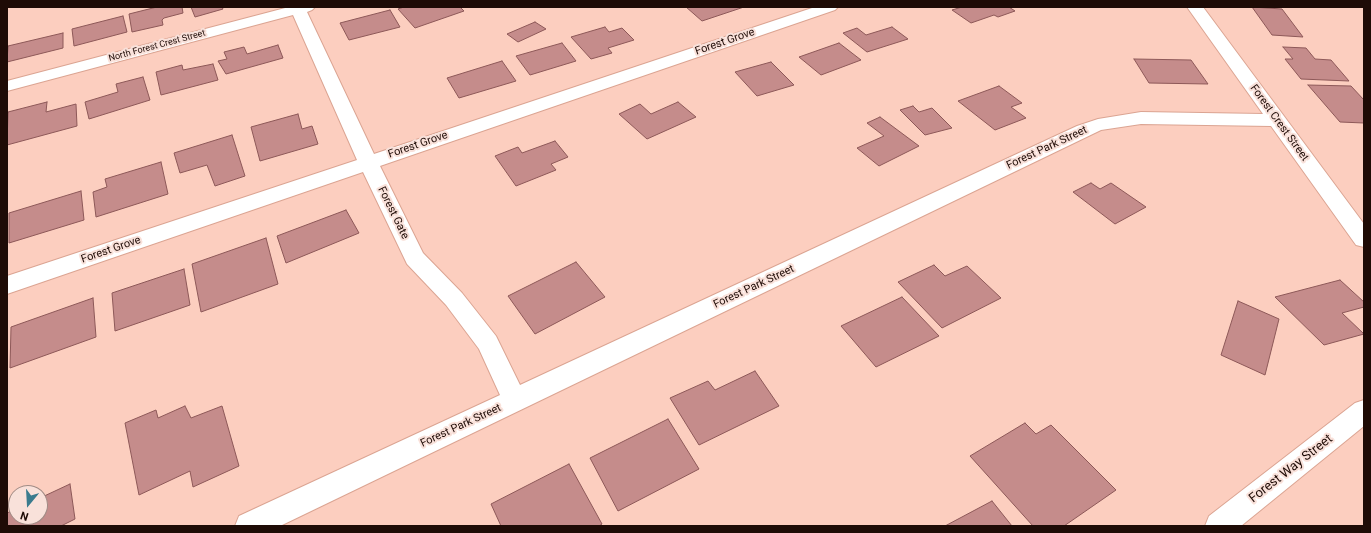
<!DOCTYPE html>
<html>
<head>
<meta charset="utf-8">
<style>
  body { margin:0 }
  #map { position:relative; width:1371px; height:533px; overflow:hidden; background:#fccebf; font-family:Roboto,sans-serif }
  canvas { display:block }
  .frame { position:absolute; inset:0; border:8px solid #1e0b06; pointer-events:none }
  .north { position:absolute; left:8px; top:485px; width:40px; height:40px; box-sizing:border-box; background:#f9e1da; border:1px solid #a18b85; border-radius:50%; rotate:198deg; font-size:11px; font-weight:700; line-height:16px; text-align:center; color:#1e0b06 }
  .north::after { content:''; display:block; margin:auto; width:14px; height:18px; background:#3a7b8e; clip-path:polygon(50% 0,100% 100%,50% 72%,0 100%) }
</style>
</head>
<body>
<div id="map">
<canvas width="1371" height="533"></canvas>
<div class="frame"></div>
<div class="north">N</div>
</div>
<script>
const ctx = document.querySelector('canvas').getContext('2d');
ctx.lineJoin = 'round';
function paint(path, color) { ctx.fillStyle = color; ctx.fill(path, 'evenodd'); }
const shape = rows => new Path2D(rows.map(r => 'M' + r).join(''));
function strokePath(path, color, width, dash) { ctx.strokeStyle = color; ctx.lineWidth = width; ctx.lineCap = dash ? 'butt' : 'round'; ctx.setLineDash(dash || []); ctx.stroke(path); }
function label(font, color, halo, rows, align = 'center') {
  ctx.font = font + ' Roboto,sans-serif'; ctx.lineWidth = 4; ctx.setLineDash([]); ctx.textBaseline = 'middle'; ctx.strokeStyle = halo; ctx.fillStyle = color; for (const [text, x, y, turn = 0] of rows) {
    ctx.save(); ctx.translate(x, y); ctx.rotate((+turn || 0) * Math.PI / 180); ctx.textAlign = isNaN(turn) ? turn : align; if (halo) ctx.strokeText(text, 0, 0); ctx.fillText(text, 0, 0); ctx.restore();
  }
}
const building = shape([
  [157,7,182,7,183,13,164,18,162,20,163,25,132,32,129,14,157,7],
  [191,7,222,7,223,9,195,17,191,7],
  [404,7,460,7,464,11,415,28,398,9,404,7],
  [686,7,744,7,702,21,686,7],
  [962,7,1009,7,1015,11,998,17,994,15,971,23,952,10,962,7],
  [1252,7,1282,9,1303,37,1272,35,1252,7],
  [390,10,400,27,349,40,340,23,390,10],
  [123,16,127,32,74,46,72,29,123,16],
  [535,22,546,29,518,42,507,34,535,22],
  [605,27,609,32,622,28,634,40,608,48,612,53,591,59,571,37,605,27],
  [892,27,908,39,867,52,843,33,857,28,866,35,892,27],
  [63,33,63,48,7,62,8,46,63,33],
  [562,43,576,61,530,75,516,56,562,43],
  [839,43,861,60,821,75,799,57,839,43],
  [278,45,283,58,226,74,218,61,227,59,224,52,244,47,247,54,278,45],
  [1283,47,1306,48,1315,59,1331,60,1349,81,1301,79,1285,59,1293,59,1283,47],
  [1134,59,1191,60,1208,84,1149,83,1134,59],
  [502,61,516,81,459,98,447,78,502,61],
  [771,62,794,85,757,96,735,72,771,62],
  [213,64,218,80,161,95,156,72,182,65,183,70,213,64],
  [143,77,150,100,89,119,85,102,118,92,116,84,143,77],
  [1308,85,1351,86,1364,100,1364,123,1340,122,1308,85],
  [999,86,1022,103,1011,107,1026,118,995,130,958,101,999,86],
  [47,102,46,112,76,104,77,126,7,145,8,112,47,102],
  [678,102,696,117,647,139,619,114,640,104,651,114,678,102],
  [913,106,919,112,932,108,952,128,925,135,900,110,913,106],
  [298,114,302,129,312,126,318,144,260,161,251,127,298,114],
  [880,117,919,146,879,166,857,148,884,136,867,123,880,117],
  [232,135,245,176,215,186,207,165,180,173,174,153,232,135],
  [555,141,568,157,551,164,556,170,516,186,495,156,518,147,522,153,555,141],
  [161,162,168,194,96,217,93,192,107,187,105,179,161,162],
  [1091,183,1100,189,1111,183,1146,207,1115,224,1073,192,1091,183],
  [81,191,84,220,9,243,9,213,81,191],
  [346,210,359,233,286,263,277,236,346,210],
  [266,238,278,284,201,312,192,264,266,238],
  [576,262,605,297,535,334,508,296,576,262],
  [934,265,945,276,967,266,1001,298,942,328,898,282,934,265],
  [184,269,190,305,115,331,112,293,184,269],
  [1340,280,1364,302,1364,307,1342,313,1364,334,1324,345,1275,297,1340,280],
  [902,297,939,336,876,367,841,326,902,297],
  [93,298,96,337,10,368,11,327,93,298],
  [1238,301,1279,319,1265,375,1221,355,1238,301],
  [755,371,779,406,699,445,670,398,708,381,715,390,755,371],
  [185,406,191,418,222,406,239,466,193,487,190,471,139,495,125,423,156,410,158,418,185,406],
  [668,419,699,469,618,511,590,458,668,419],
  [1025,423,1036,434,1051,425,1116,490,1064,526,1033,526,970,456,1025,423],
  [569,464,602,524,599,526,501,526,491,504,569,464],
  [70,484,75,519,61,526,7,526,7,513,16,509,16,517,40,517,40,498,70,484],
  [992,501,1012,526,945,526,992,501]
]);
paint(building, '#c58c8b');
strokePath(building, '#8d5858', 1);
const minor = shape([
  [289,7,315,7,312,10,307,12,374,154,815,7,838,7,835,10,380,166,423,253,462,293,496,336,520,385,1077,126,1098,119,1141,112,1263,114,1187,7,1203,7,1364,224,1364,247,1356,245,1271,126,1141,124,1101,130,280,526,235,526,239,516,500,395,479,349,446,305,407,264,363,172,7,294,7,276,357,160,293,15,7,91,7,81,289,7],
  [1364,400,1364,426,1241,526,1205,526,1209,516,1355,403,1364,400]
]);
strokePath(minor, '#dba492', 2);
paint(minor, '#fff');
label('9px', '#1e0b06', '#f9e1da', [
  ["North Forest Crest Street",157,46,-15]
]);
label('11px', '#1e0b06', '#f9e1da', [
  ["Forest Grove",725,42,-19],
  ["Forest Crest Street",1279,123,54],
  ["Forest Grove",418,145,-19],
  ["Forest Park Street",1047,148,-25],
  ["Forest Gate",393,213,64],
  ["Forest Grove",111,250,-19],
  ["Forest Park Street",754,287,-25],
  ["Forest Park Street",461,426,-25]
]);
label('13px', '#1e0b06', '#f9e1da', [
  ["Forest Way Street",1291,469,-38]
]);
</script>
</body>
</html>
